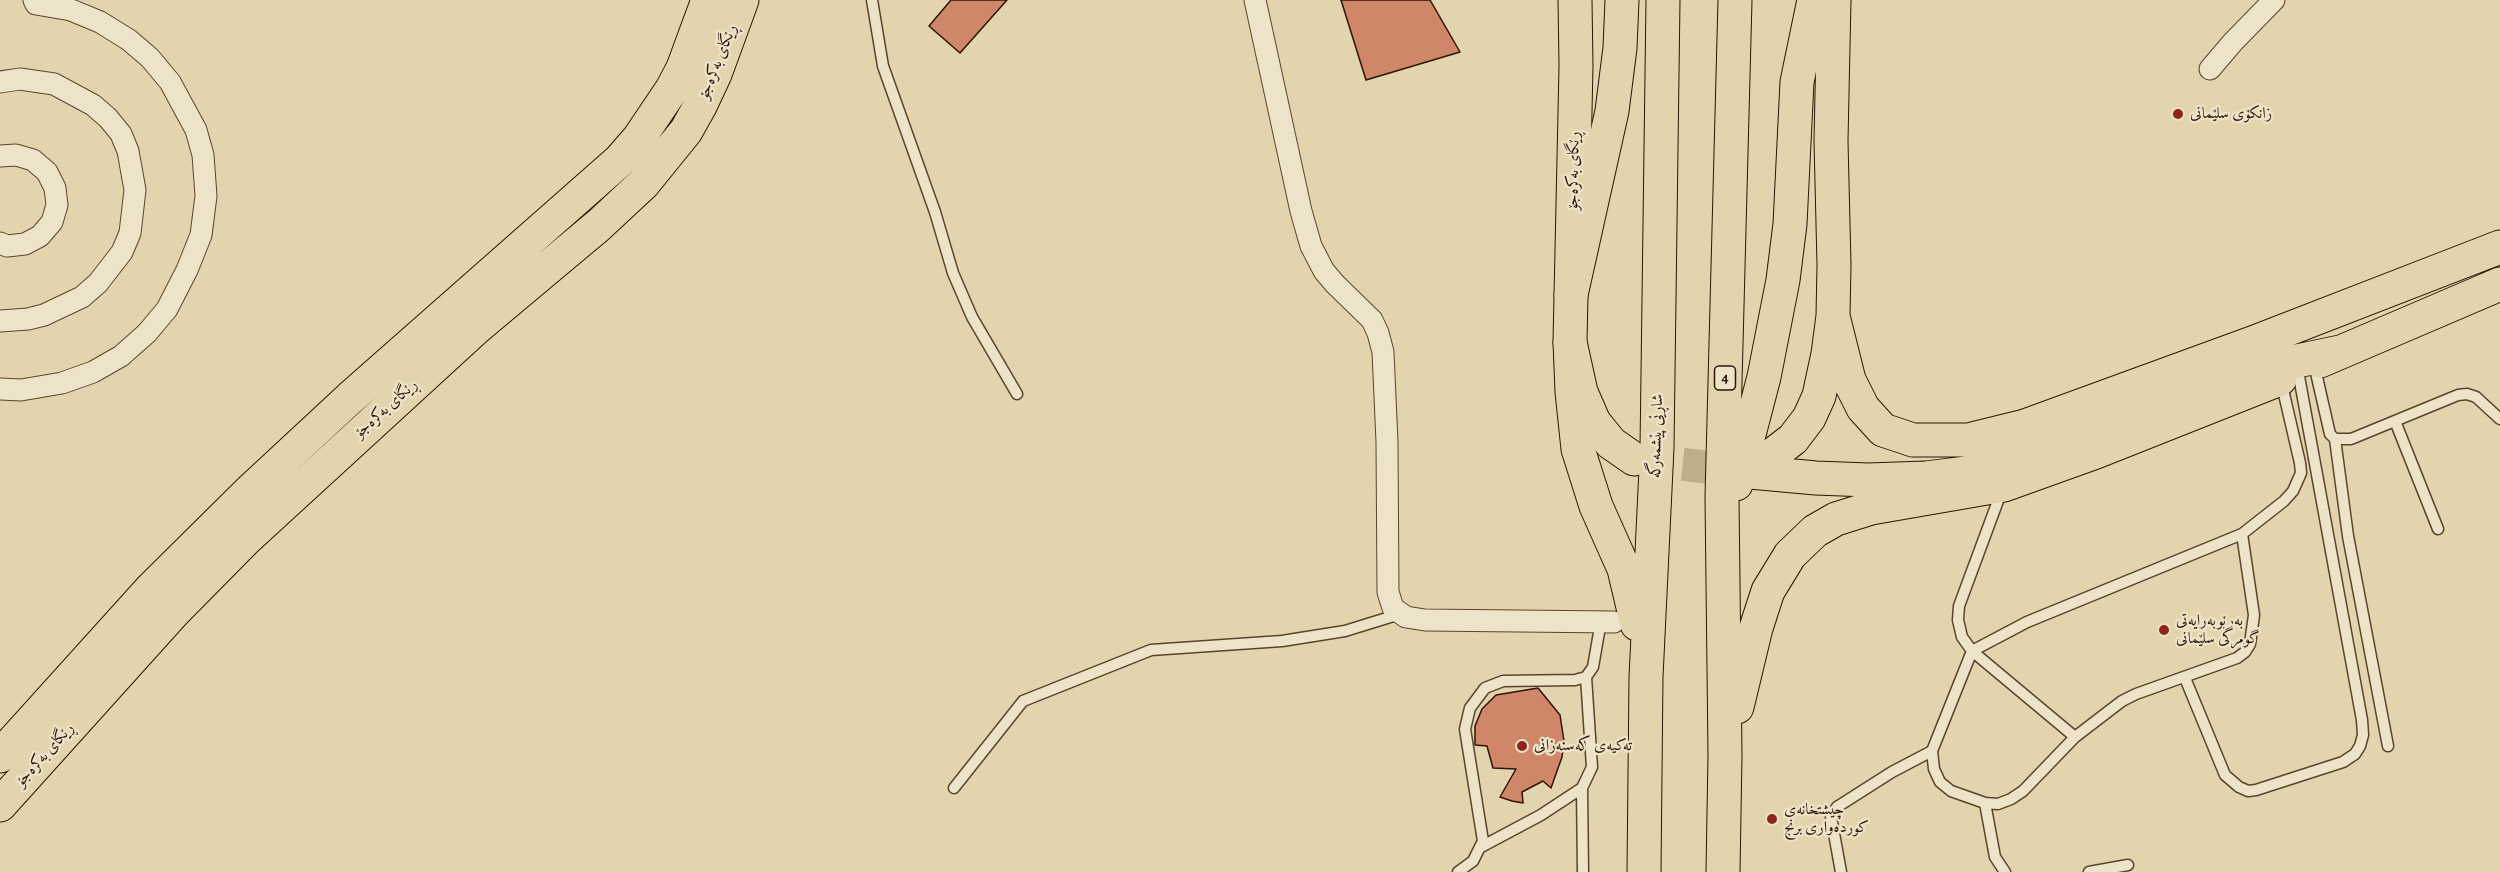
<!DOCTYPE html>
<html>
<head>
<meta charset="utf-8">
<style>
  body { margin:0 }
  canvas { display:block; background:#e2d4ac }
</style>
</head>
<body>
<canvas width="2500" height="872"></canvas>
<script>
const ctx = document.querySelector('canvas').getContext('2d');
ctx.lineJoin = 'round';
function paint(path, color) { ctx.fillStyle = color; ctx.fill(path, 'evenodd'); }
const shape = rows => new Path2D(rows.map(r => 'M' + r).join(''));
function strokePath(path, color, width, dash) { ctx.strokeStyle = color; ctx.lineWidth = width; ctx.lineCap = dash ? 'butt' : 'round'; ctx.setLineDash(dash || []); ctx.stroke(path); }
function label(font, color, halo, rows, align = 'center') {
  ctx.font = font + ' Alegreya,Amiri,serif'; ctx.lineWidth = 4.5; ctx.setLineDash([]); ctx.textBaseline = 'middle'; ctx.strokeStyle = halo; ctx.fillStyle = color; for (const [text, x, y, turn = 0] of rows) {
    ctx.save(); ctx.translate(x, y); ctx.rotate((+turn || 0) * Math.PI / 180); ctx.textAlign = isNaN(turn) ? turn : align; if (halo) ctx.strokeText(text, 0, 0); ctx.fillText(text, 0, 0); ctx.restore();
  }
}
const building = shape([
  [951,0,1007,0,960,53,929,26,951,0],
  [1341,0,1430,0,1460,52,1366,80,1341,0],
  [1538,688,1560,715,1564,741,1562,757,1551,788,1543,781,1522,792,1523,803,1512,801,1500,797,1516,769,1493,768,1487,746,1475,745,1475,726,1482,709,1496,695,1538,688]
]);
paint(building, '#d08668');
strokePath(building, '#2d1404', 1.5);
strokePath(shape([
  [1634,459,1750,472]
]), '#beae8a', 33, [33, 16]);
const lane = shape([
  [872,0,883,66,935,212,953,273,972,317,1017,394],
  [2314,364,2330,434,2335,439,2351,439,2458,395,2467,394,2476,397,2500,419],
  [2395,421,2438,529],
  [2335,439,2348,536,2388,746],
  [2002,490,1959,606,1958,620,1962,637,1972,651,2075,737],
  [2242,534,2254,615,2250,644,2245,652,2237,658,2136,694,2122,701,2075,737,2023,791,2011,799,1998,804,1985,803,1951,791,1940,782,1934,769,1932,751,1972,651,2027,622,2242,534,2284,501,2293,491,2301,473,2300,463,2281,381],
  [2185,678,2225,775,2239,787,2248,791,2256,790,2343,762,2355,754,2360,746,2363,735,2362,720,2298,371],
  [954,788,1023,701,1151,650,1282,641,1345,631,1400,614],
  [1582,788,1583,872],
  [1985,803,1995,857,2005,872],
  [1481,847,1541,815,1582,788,1592,767,1586,677],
  [1458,872,1473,861,1483,841,1465,729,1470,708,1485,688,1503,681,1575,680,1586,677,1593,667,1601,621],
  [1841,872,1831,817,1837,807,1892,772,1932,751],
  [2089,872,2128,865]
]);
const street = shape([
  [1255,0,1301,211,1311,246,1324,271,1335,284,1372,320,1378,333,1383,352,1387,442,1388,592,1393,608,1406,617,1425,620,1614,622],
  [2210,69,2233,42,2274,0],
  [0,82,20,79,54,84,93,105,108,118,121,134,128,151,135,190,130,233,122,252,98,283,82,297,44,315,28,319,0,321],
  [0,156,16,155,33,160,47,172,55,188,57,205,52,222,40,236,25,244,7,246,0,243],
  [0,389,21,390,62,383,93,372,121,356,147,333,167,309,187,270,201,235,206,196,203,155,196,130,170,82,150,58,129,40,100,22,71,10,36,4,34,0]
]);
const primary = shape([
  [1575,0,1576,66,1570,342,1581,392,1594,422,1611,443,1634,459],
  [1833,316,1849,380,1863,408,1883,430,1913,440,1968,440,2025,426,2255,342,2500,247],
  [2320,361,2500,284],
  [1750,472,1816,478,1868,480,1926,478,1975,472,2028,458,2175,399,2264,368,2340,352],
  [1750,472,1793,439,1809,418,1819,396,1828,354,1833,316,1834,265,1831,141,1834,0],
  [0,756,150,590,252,489,350,398,619,161,639,138,672,89,683,68,708,0],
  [0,805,173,613,247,538,476,328,599,225,643,184,686,131,700,106,715,74,742,0]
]);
const highway = shape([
  [1571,295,1612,111,1620,48,1622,0],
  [1570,342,1572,392,1578,449,1596,506,1624,569,1637,624],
  [1736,484,1764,377,1783,280,1790,224,1797,82,1814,0],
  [1737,707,1756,628,1768,591,1790,555,1815,531,1836,519,1871,508,2004,485,2096,452,2280,379],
  [1644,872,1646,677,1657,448,1663,0],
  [1723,872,1725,755,1722,497,1735,0]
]);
strokePath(lane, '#5a442e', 13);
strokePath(street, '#5a442e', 23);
strokePath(primary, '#2d1404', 35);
strokePath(highway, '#2d1404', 35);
strokePath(lane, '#ece3c9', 10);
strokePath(street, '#ece3c9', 21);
strokePath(primary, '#e2d4ac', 33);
strokePath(highway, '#e2d4ac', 33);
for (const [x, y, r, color] of [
  [2178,114,6,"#8f2418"],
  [2164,630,6,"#8f2418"],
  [1522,746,6,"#8f2418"],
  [1772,819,6,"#8f2418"]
]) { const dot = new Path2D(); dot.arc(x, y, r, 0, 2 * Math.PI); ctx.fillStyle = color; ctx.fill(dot); strokePath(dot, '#ece3c9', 2); }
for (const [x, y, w] of [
  [1725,378,21]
]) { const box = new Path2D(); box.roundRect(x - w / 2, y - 12, w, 24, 4.5); ctx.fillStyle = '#ece3c9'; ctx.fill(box); strokePath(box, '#2d1404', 1.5); }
label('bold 15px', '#2d1404', null, [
  ["4",1725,378]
]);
label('16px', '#2d1404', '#ece3c9', [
  ["ڕێگای بەکرەجۆ",718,62,-68],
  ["ڕێگای بەکرەجۆ",1574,171,-89],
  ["ڕێگای بەکرەجۆ",386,409,-42],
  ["شاڕێی پێشمەرگە",1657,436,-88],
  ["ڕێگای بەکرەجۆ",45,755,-48]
]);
label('16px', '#2d1404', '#ece3c9', [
  ["زانکۆی سلێمانی",2190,114],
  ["بەڕێوبەرایەتی",2176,621],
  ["گومرگی سلێمانی",2176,639],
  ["تەکیەی کەسنەزانی",1534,746],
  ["چيشتخانەی",1784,810],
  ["کوردەواری برنج",1784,828]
], 'left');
</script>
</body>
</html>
